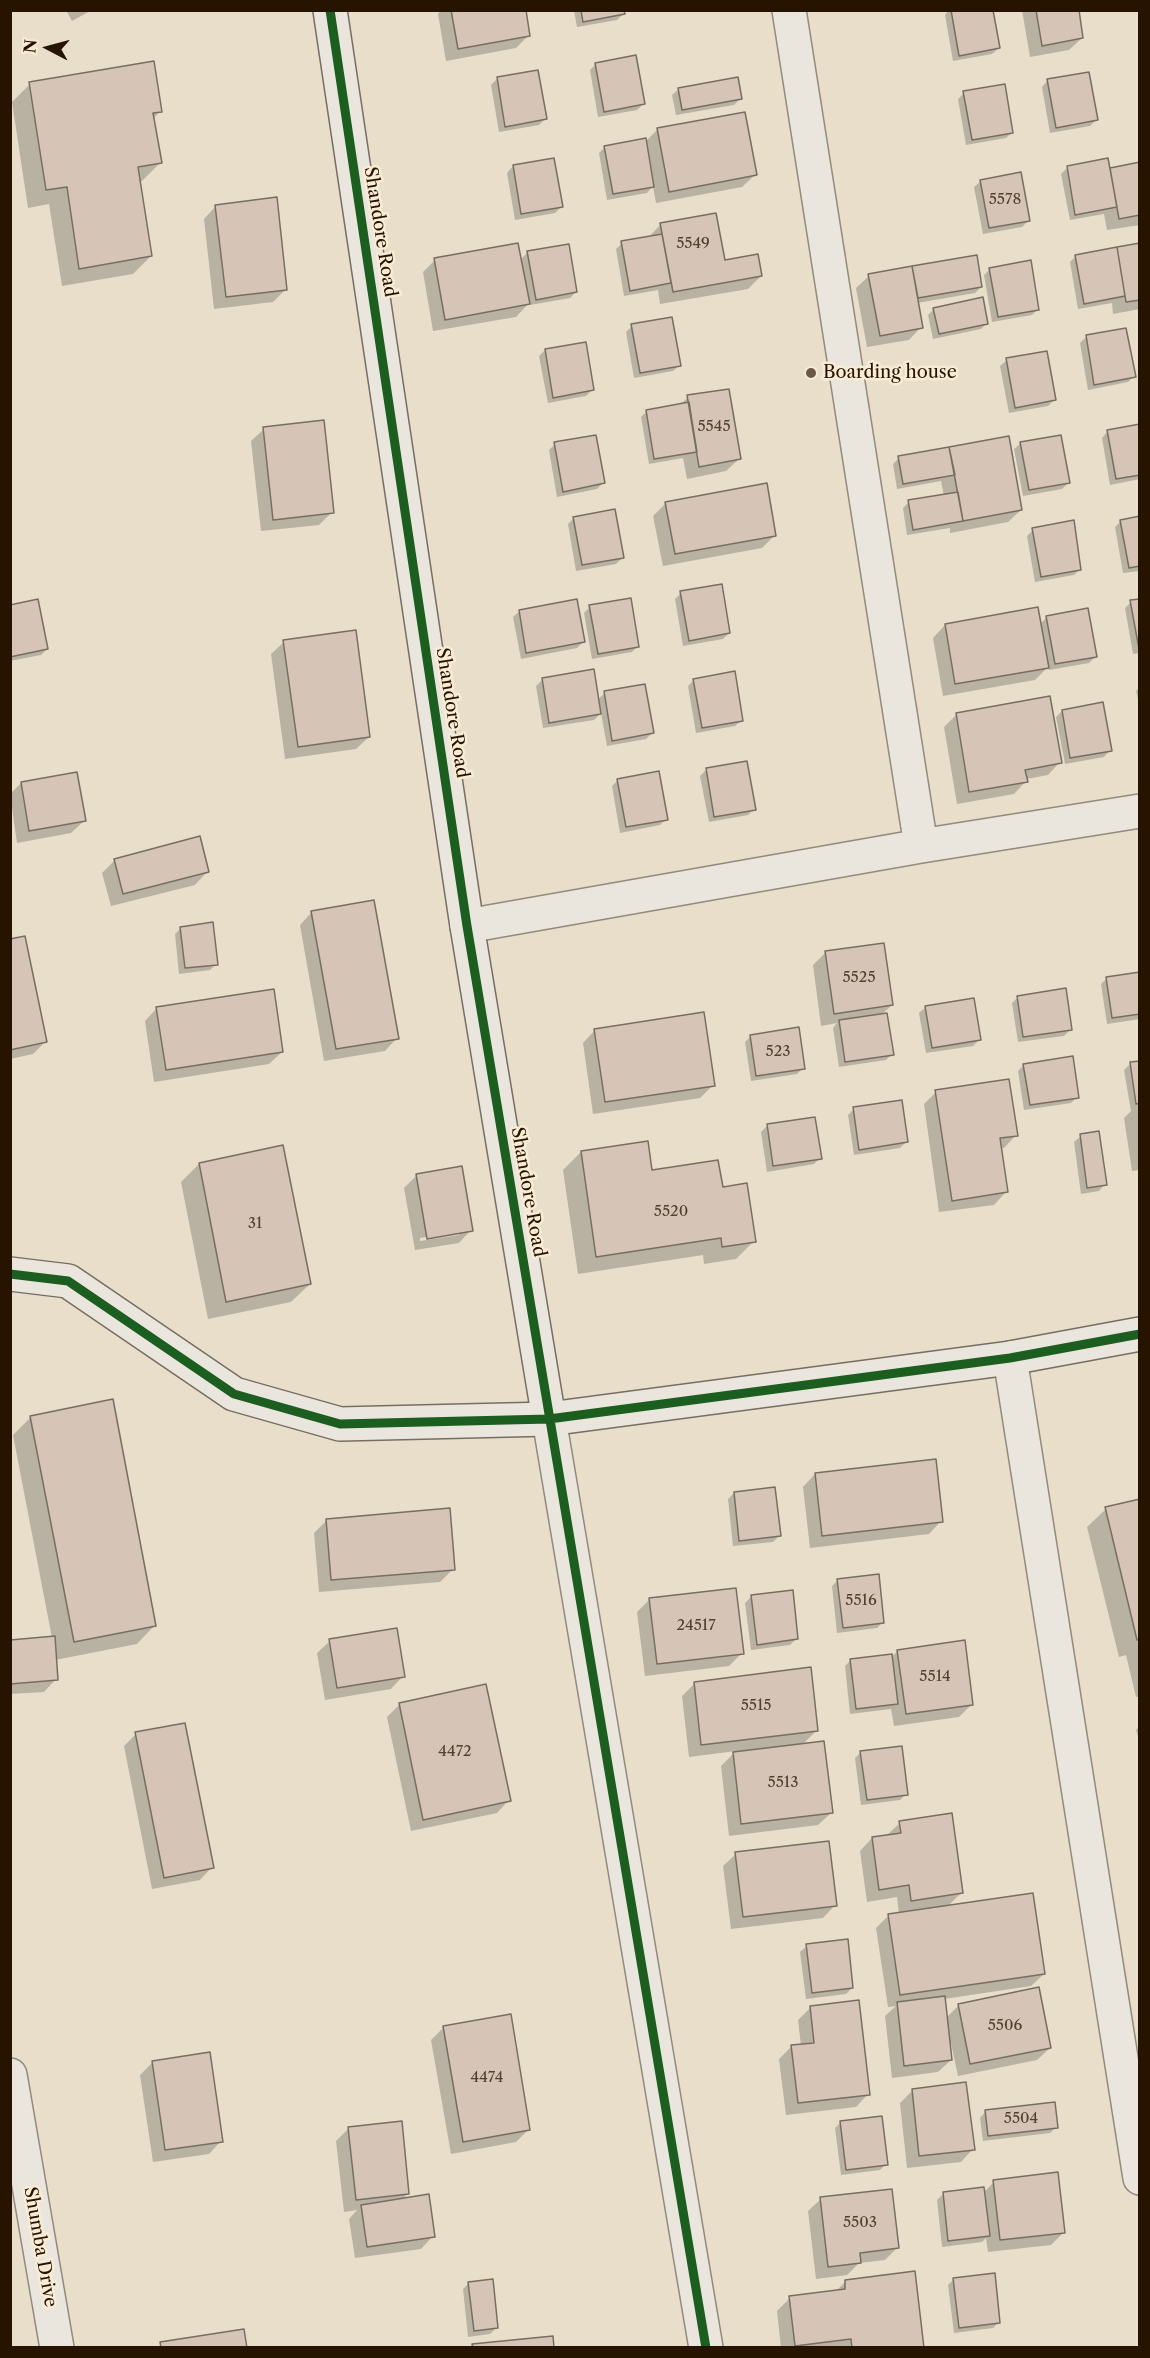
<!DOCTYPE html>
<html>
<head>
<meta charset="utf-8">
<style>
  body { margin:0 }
  #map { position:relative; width:1150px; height:2358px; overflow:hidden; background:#e8deca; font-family:"Libre Caslon Text",serif }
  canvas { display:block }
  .frame { position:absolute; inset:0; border:12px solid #261300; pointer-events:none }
  .north { position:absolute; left:18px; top:18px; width:60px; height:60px; -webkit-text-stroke:4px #f8edd4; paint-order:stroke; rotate:276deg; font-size:16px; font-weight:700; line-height:24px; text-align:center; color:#261300 }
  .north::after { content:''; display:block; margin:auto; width:21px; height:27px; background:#261300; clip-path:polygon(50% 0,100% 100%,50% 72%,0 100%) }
</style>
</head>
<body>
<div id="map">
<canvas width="1150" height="2358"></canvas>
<div class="frame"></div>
<div class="north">N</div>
</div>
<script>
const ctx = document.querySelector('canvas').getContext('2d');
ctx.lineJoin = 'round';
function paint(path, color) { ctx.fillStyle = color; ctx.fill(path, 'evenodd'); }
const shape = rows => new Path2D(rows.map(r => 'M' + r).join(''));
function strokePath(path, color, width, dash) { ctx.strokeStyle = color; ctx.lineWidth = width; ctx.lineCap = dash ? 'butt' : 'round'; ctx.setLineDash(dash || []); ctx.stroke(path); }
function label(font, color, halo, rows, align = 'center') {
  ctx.font = font + ' "Libre Caslon Text",serif'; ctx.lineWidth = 5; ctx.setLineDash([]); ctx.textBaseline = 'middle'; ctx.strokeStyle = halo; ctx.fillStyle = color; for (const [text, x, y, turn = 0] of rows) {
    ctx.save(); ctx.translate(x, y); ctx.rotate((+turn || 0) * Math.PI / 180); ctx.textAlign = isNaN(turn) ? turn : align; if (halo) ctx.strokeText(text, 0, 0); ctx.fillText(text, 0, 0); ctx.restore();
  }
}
paint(shape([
  [66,10,92,10,72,21],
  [441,10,524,10,529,35,516,48,446,61,438,14],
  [574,10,622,10,623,14,617,20,577,27],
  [949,10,992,10,999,48,992,54,953,61,945,15],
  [1022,10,1077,10,1082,38,1069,50,1030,57],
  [596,64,644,103,637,110,598,117,590,70],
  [497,79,545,119,539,125,499,132,491,85],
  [1048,80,1096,120,1090,126,1050,133,1042,87],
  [30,84,160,111,153,119,160,163,142,181,139,182,151,256,133,274,62,286,49,204,28,208,12,102],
  [679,89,740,99,734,105,676,115,672,95],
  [964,93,1012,132,1006,138,966,145,958,99],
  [658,129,755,175,742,187,656,203,653,186,647,193,607,200,599,153,605,147,645,142],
  [1140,163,1140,225,1107,230,1104,214,1070,220,1061,174,1067,168,1109,169],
  [513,166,561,207,555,213,515,220,507,173],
  [981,181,1028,221,1022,227,983,234,974,187],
  [216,206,286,289,273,302,214,309,204,219],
  [661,224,724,262,761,276,748,289,660,304,658,290,624,296,616,249,622,243,649,237],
  [1140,245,1140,309,1113,314,1112,303,1078,309,1070,262,1076,256],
  [528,252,576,292,570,298,530,305,530,302,516,317,433,331,423,272,435,260,520,260],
  [976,256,981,287,975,293,917,303,921,327,909,340,867,347,856,288,869,276],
  [990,269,1038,309,1032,315,992,322,984,275],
  [934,309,987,323,981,329,933,339,928,315],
  [632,326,680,365,673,371,634,378,626,332],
  [1086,337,1134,376,1128,382,1088,390,1080,343],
  [545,350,592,390,586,396,548,403,539,356],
  [1007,360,1054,400,1048,406,1009,413,1000,366],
  [688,397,739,459,726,471,687,479,683,458,649,464,641,417,647,411,679,406],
  [1140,426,1140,479,1110,485,1102,438,1108,431],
  [264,429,332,512,319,525,261,531,251,441],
  [1008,438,1021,510,1008,522,950,533,950,528,907,535,903,508,909,502,944,496,941,481,897,489,893,464,899,458],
  [1021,443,1068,483,1062,489,1023,496,1014,449],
  [555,444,603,483,597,489,557,497,549,450],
  [666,503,775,535,762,548,663,566,653,516],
  [574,518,622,558,616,564,576,571,568,524],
  [1140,518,1140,571,1123,573,1115,527,1121,521],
  [1033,530,1080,569,1074,575,1035,582,1027,536],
  [681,593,729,633,723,639,683,646,675,599],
  [1140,600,1140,653,1133,654,1125,608,1131,602],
  [10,606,47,649,41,655,10,661],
  [590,607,638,646,632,652,592,659,584,613],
  [520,611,583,642,577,648,521,659,513,617],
  [1047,617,1095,657,1089,663,1049,670,1049,666,1035,680,943,696,933,638,945,625,1040,624],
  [284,642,369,737,356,749,285,759,271,654],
  [542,680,597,700,605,693,652,733,646,739,607,746,601,713,594,720,543,728,536,686],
  [694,680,742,720,735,726,696,733,688,686],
  [1140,687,1140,707,1136,691],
  [1049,698,1060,762,1048,775,1026,779,1026,781,1014,794,957,804,944,727,956,715],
  [1062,711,1110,750,1104,757,1065,764,1056,717],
  [706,770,754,809,748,815,709,822,700,776],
  [618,780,666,819,660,825,620,833,612,786],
  [21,783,84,821,71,833,17,843,10,794],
  [115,860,207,872,195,885,111,906,102,873],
  [312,912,397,1038,385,1051,324,1061,300,925],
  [181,928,216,964,210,970,179,974,175,934],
  [10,940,45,1042,33,1054,10,1059],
  [825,953,892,1005,881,1015,892,1054,886,1060,839,1067,833,1028,837,1023,821,1026,813,965],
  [1140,974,1140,1019,1107,1024,1101,984,1107,978],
  [1018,997,1070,1030,1064,1036,1018,1042,1012,1003],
  [926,1007,979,1040,973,1046,926,1053,919,1013],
  [157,1008,282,1052,269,1064,154,1082,145,1021],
  [595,1030,713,1085,700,1098,593,1114,583,1043],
  [751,1036,803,1068,797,1074,751,1081,745,1042],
  [1140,1062,1140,1170,1132,1171,1124,1118,1131,1111,1124,1070,1130,1064],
  [1024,1065,1077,1097,1071,1103,1024,1110,1018,1071],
  [936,1092,1016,1135,1004,1148,1000,1148,1006,1192,994,1205,939,1212,924,1104],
  [854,1109,906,1142,900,1148,854,1155,848,1115],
  [767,1126,820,1158,814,1164,767,1172,761,1132],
  [1081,1136,1105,1184,1099,1191,1081,1194,1074,1142],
  [581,1152,721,1188,754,1241,736,1259,704,1264,703,1255,578,1274,563,1170],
  [199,1164,310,1284,291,1302,208,1319,181,1182],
  [417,1175,471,1230,459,1243,415,1250,404,1188],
  [459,1232,459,1235,420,1241,420,1238],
  [31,1417,155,1625,137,1644,55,1660,56,1679,44,1692,10,1694,10,1642,52,1638,13,1435],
  [815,1474,941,1521,929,1534,810,1548,803,1487],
  [734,1493,780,1535,773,1542,733,1546,728,1499],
  [1140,1501,1140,1696,1136,1697,1126,1655,1119,1657,1087,1527,1106,1509],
  [327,1520,453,1569,440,1582,319,1592,314,1533],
  [838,1580,883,1622,877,1628,837,1633,832,1586],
  [751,1597,796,1639,790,1645,751,1650,745,1603],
  [650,1599,742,1653,729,1666,645,1676,637,1612],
  [330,1641,403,1676,391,1689,325,1700,317,1653],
  [898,1651,972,1704,959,1717,894,1726,891,1709,850,1714,845,1666,851,1660,891,1657],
  [695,1683,816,1731,801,1746,831,1813,818,1825,729,1836,721,1766,736,1751,689,1757,682,1696],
  [400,1704,509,1800,497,1813,411,1831,387,1717],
  [1140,1726,1140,1743,1136,1730],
  [136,1734,212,1867,200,1880,152,1889,124,1746],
  [861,1752,906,1794,900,1800,861,1805,855,1758],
  [900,1823,962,1892,947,1907,1044,1974,1031,1986,944,1999,946,2018,959,2005,1050,2048,1037,2060,958,2076,951,2043,949,2044,951,2060,938,2072,892,2078,885,2016,896,2006,888,2007,876,1928,889,1915,899,1914,897,1897,867,1902,860,1851,872,1838,887,1835],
  [736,1854,835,1905,823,1918,731,1929,723,1866],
  [807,1946,852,1988,846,1994,806,1999,800,1952],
  [811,2007,868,2094,856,2107,786,2115,779,2059,792,2046,801,2046,798,2020],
  [444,2027,528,2130,516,2142,451,2154,431,2040],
  [153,2062,221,2141,209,2154,153,2162,140,2075],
  [913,2090,973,2149,961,2162,907,2168,900,2103],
  [986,2111,1056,2127,1050,2133,983,2141,980,2118],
  [841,2122,886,2164,880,2170,841,2175,835,2128],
  [349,2128,408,2193,402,2200,433,2236,421,2249,355,2258,349,2219,357,2210,344,2212,336,2141],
  [994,2182,1064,2232,1051,2245,988,2252,986,2238,982,2242,942,2247,937,2200,943,2194,983,2193],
  [821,2199,898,2247,885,2260,859,2263,847,2275,816,2279,808,2211],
  [954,2279,999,2322,993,2328,954,2333,948,2285],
  [845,2282,922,2348,781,2348,777,2311,790,2298,835,2292],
  [469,2283,496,2328,490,2334,468,2337,463,2289]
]), '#0003');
const building = shape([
  [451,10,526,10,530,36,458,49,451,10],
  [581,10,624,10,625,14,583,22,581,10],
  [951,10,993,10,1000,48,959,56,951,10],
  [1036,10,1079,10,1083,38,1042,46,1036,10],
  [636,55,645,104,604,112,595,63,636,55],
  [154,61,162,112,153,113,162,163,138,167,152,256,79,269,67,187,46,190,29,82,154,61],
  [538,70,547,119,505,127,497,77,538,70],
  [1089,72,1098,120,1056,128,1047,79,1089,72],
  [738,77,742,99,682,110,678,88,738,77],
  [1005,84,1013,133,972,140,963,91,1005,84],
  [745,112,757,175,669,192,657,128,745,112],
  [646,138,654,187,613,194,604,146,646,138],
  [554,158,563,207,521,214,513,165,554,158],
  [1108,158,1117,207,1075,215,1067,166,1108,158],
  [1140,162,1140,215,1119,219,1110,168,1140,162],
  [1021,172,1030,221,989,228,980,180,1021,172],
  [277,197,287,290,226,297,215,205,277,197],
  [716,213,725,260,758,254,762,276,673,292,660,223,716,213],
  [662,234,671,283,630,291,621,241,662,234],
  [518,243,530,304,445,320,434,258,518,243],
  [1140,243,1140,300,1126,302,1117,247,1140,243],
  [569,244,577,292,536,300,527,251,569,244],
  [1117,247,1125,296,1084,304,1075,255,1117,247],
  [977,255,982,287,918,298,912,266,977,255],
  [1031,260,1039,310,998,317,989,268,1031,260],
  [912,266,923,328,880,336,868,274,912,266],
  [983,297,988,324,939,334,933,308,983,297],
  [672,317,681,366,640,373,631,324,672,317],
  [1126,328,1136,377,1094,385,1086,335,1126,328],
  [586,342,594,390,553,398,545,349,586,342],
  [1047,351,1056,400,1015,408,1006,358,1047,351],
  [729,389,741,459,699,467,687,395,729,389],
  [689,402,697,452,654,459,646,410,689,402],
  [324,420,334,513,273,520,263,427,324,420],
  [1140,424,1140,475,1116,479,1107,430,1140,424],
  [596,435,605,483,563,492,554,442,596,435],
  [1061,435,1070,483,1029,490,1020,442,1061,435],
  [1009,436,1022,510,963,521,949,447,1009,436],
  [949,447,955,475,903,484,898,456,949,447],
  [767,483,776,536,675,554,665,502,767,483],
  [958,492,963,521,913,530,908,500,958,492],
  [615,509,624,558,582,565,573,517,615,509],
  [1140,516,1140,566,1129,568,1120,520,1140,516],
  [1074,520,1081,570,1041,577,1032,528,1074,520],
  [722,584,730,633,689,641,680,591,722,584],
  [631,598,639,647,598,654,589,605,631,598],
  [38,599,48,649,10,657,10,605,38,599],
  [577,599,585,642,526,653,519,610,577,599],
  [1140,599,1140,649,1139,649,1130,600,1140,599],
  [1038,607,1049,668,955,684,945,624,1038,607],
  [1088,608,1097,657,1055,664,1046,616,1088,608],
  [356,630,370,737,298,747,283,640,356,630],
  [594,669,601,714,549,723,542,678,594,669],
  [735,671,743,721,702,728,693,679,735,671],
  [645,684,654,733,612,741,604,691,645,684],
  [1050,696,1062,763,1025,770,1028,782,969,792,956,713,1050,696],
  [1103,702,1112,751,1070,758,1062,710,1103,702],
  [747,761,756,810,714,817,706,768,747,761],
  [659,771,668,820,626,827,617,779,659,771],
  [77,772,86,821,29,831,21,782,77,772],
  [200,836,209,872,123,894,114,859,200,836],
  [374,900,399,1039,336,1049,311,911,374,900],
  [213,922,218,965,185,968,180,927,213,922],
  [25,936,47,1042,10,1050,10,939,25,936],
  [884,943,893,1005,834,1014,825,951,884,943],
  [1140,972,1140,1014,1112,1018,1106,977,1140,972],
  [1066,988,1072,1030,1023,1037,1017,996,1066,988],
  [274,989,283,1052,166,1070,156,1007,274,989],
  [974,998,981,1040,932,1048,925,1006,974,998],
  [704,1012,715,1086,605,1102,594,1029,704,1012],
  [887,1013,894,1055,845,1062,839,1020,887,1013],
  [799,1027,805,1069,756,1076,750,1035,799,1027],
  [1073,1056,1079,1098,1030,1105,1023,1064,1073,1056],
  [1140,1061,1140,1103,1136,1104,1130,1062,1140,1061],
  [1009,1079,1018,1136,1000,1138,1008,1192,952,1201,935,1090,1009,1079],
  [902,1100,908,1142,859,1150,853,1107,902,1100],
  [815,1117,822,1159,773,1166,767,1124,815,1117],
  [1099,1131,1107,1185,1087,1188,1080,1134,1099,1131],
  [648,1141,652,1170,718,1160,723,1187,747,1183,756,1242,722,1247,721,1238,596,1257,581,1151,648,1141],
  [283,1145,311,1284,226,1302,199,1163,283,1145],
  [462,1166,473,1231,427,1239,416,1174,462,1166],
  [113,1399,156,1626,74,1642,30,1416,113,1399],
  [936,1459,943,1522,822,1536,815,1473,936,1459],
  [775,1487,781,1536,739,1541,734,1492,775,1487],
  [1140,1499,1140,1639,1137,1640,1105,1507,1140,1499],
  [450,1508,455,1570,331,1580,326,1519,450,1508],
  [879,1574,884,1623,843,1628,837,1579,879,1574],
  [736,1588,744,1654,657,1664,649,1598,736,1588],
  [793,1590,798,1639,757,1645,751,1595,793,1590],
  [397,1628,405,1677,337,1688,329,1639,397,1628],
  [55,1636,58,1680,10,1684,10,1640,55,1636],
  [965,1640,973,1705,906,1714,897,1650,965,1640],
  [892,1654,898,1704,856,1709,850,1659,892,1654],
  [811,1667,818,1731,701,1745,694,1682,811,1667],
  [486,1684,511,1801,423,1820,399,1703,486,1684],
  [185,1723,214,1868,164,1878,135,1732,185,1723],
  [824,1741,833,1813,741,1824,733,1752,824,1741],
  [902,1746,908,1795,867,1800,860,1751,902,1746],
  [952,1813,963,1893,911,1901,909,1885,879,1890,872,1837,901,1833,899,1821,952,1813],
  [829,1841,837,1906,743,1917,735,1852,829,1841],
  [1033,1893,1045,1974,900,1995,888,1914,1033,1893],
  [848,1939,853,1988,812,1993,806,1944,848,1939],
  [1039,1987,1051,2048,970,2064,958,2004,1039,1987],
  [945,1996,952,2060,904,2066,897,2002,945,1996],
  [859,2000,870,2095,798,2103,791,2045,814,2043,810,2006,859,2000],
  [511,2014,530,2130,463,2142,443,2026,511,2014],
  [210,2052,223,2142,165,2150,152,2061,210,2052],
  [966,2082,975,2150,919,2156,912,2089,966,2082],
  [1055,2102,1058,2128,988,2136,985,2110,1055,2102],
  [882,2116,888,2165,846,2170,840,2121,882,2116],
  [402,2121,409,2194,356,2200,348,2127,402,2121],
  [1058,2172,1065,2233,1000,2240,993,2180,1058,2172],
  [984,2187,990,2236,948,2241,943,2192,984,2187],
  [892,2189,899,2248,860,2253,861,2263,828,2267,820,2197,892,2189],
  [429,2194,435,2237,367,2247,361,2205,429,2194],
  [915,2271,924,2348,852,2348,851,2339,795,2346,789,2296,845,2289,845,2280,915,2271],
  [995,2273,1000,2323,959,2328,953,2278,995,2273],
  [493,2279,498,2328,474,2331,468,2282,493,2279],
  [244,2329,247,2348,161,2348,160,2342,244,2329],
  [553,2336,554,2348,473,2348,472,2344,553,2336]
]);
paint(building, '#d6c5b7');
strokePath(building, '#776e62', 1.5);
const street = shape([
  [789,10,921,846],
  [467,926,921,846,1140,811],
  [1010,1358,1140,2178],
  [549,1419,706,2348],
  [10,2075,57,2348]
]);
const secondary = shape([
  [330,10,467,926,549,1419],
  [10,1274,68,1281,234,1394,340,1424,549,1419,1010,1358,1140,1334]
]);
strokePath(street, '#928a7c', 36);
strokePath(secondary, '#776e62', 36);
strokePath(street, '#ebe6dd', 33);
strokePath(secondary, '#ebe6dd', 33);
strokePath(shape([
  [330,10,467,926,706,2348],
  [10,1274,68,1281,234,1394,340,1424,549,1419,1010,1358,1140,1334]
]), '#1b5e20', 9);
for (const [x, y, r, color] of [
  [811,373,6,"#6a5a47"]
]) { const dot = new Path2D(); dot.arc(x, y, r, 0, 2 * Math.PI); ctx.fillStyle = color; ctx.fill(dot); strokePath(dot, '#f8edd4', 2); }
label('15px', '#52402e', null, [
  ["5578",1005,200],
  ["5549",693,244],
  ["5545",714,427],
  ["5525",859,978],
  ["523",778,1052],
  ["5520",671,1212],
  ["31",255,1224],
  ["5516",861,1601],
  ["24517",696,1626],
  ["5514",935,1677],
  ["5515",756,1706],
  ["4472",455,1752],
  ["5513",783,1783],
  ["5506",1005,2026],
  ["4474",487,2078],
  ["5504",1021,2119],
  ["5503",860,2223]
]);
label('18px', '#261300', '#f8edd4', [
  ["Shandore Road",380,232,81],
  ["Shandore Road",452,713,81],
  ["Shandore Road",528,1192,80],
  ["Shumba Drive",40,2247,80]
]);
label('18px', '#261300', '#f8edd4', [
  ["Boarding house",823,373]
], 'left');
</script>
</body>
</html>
